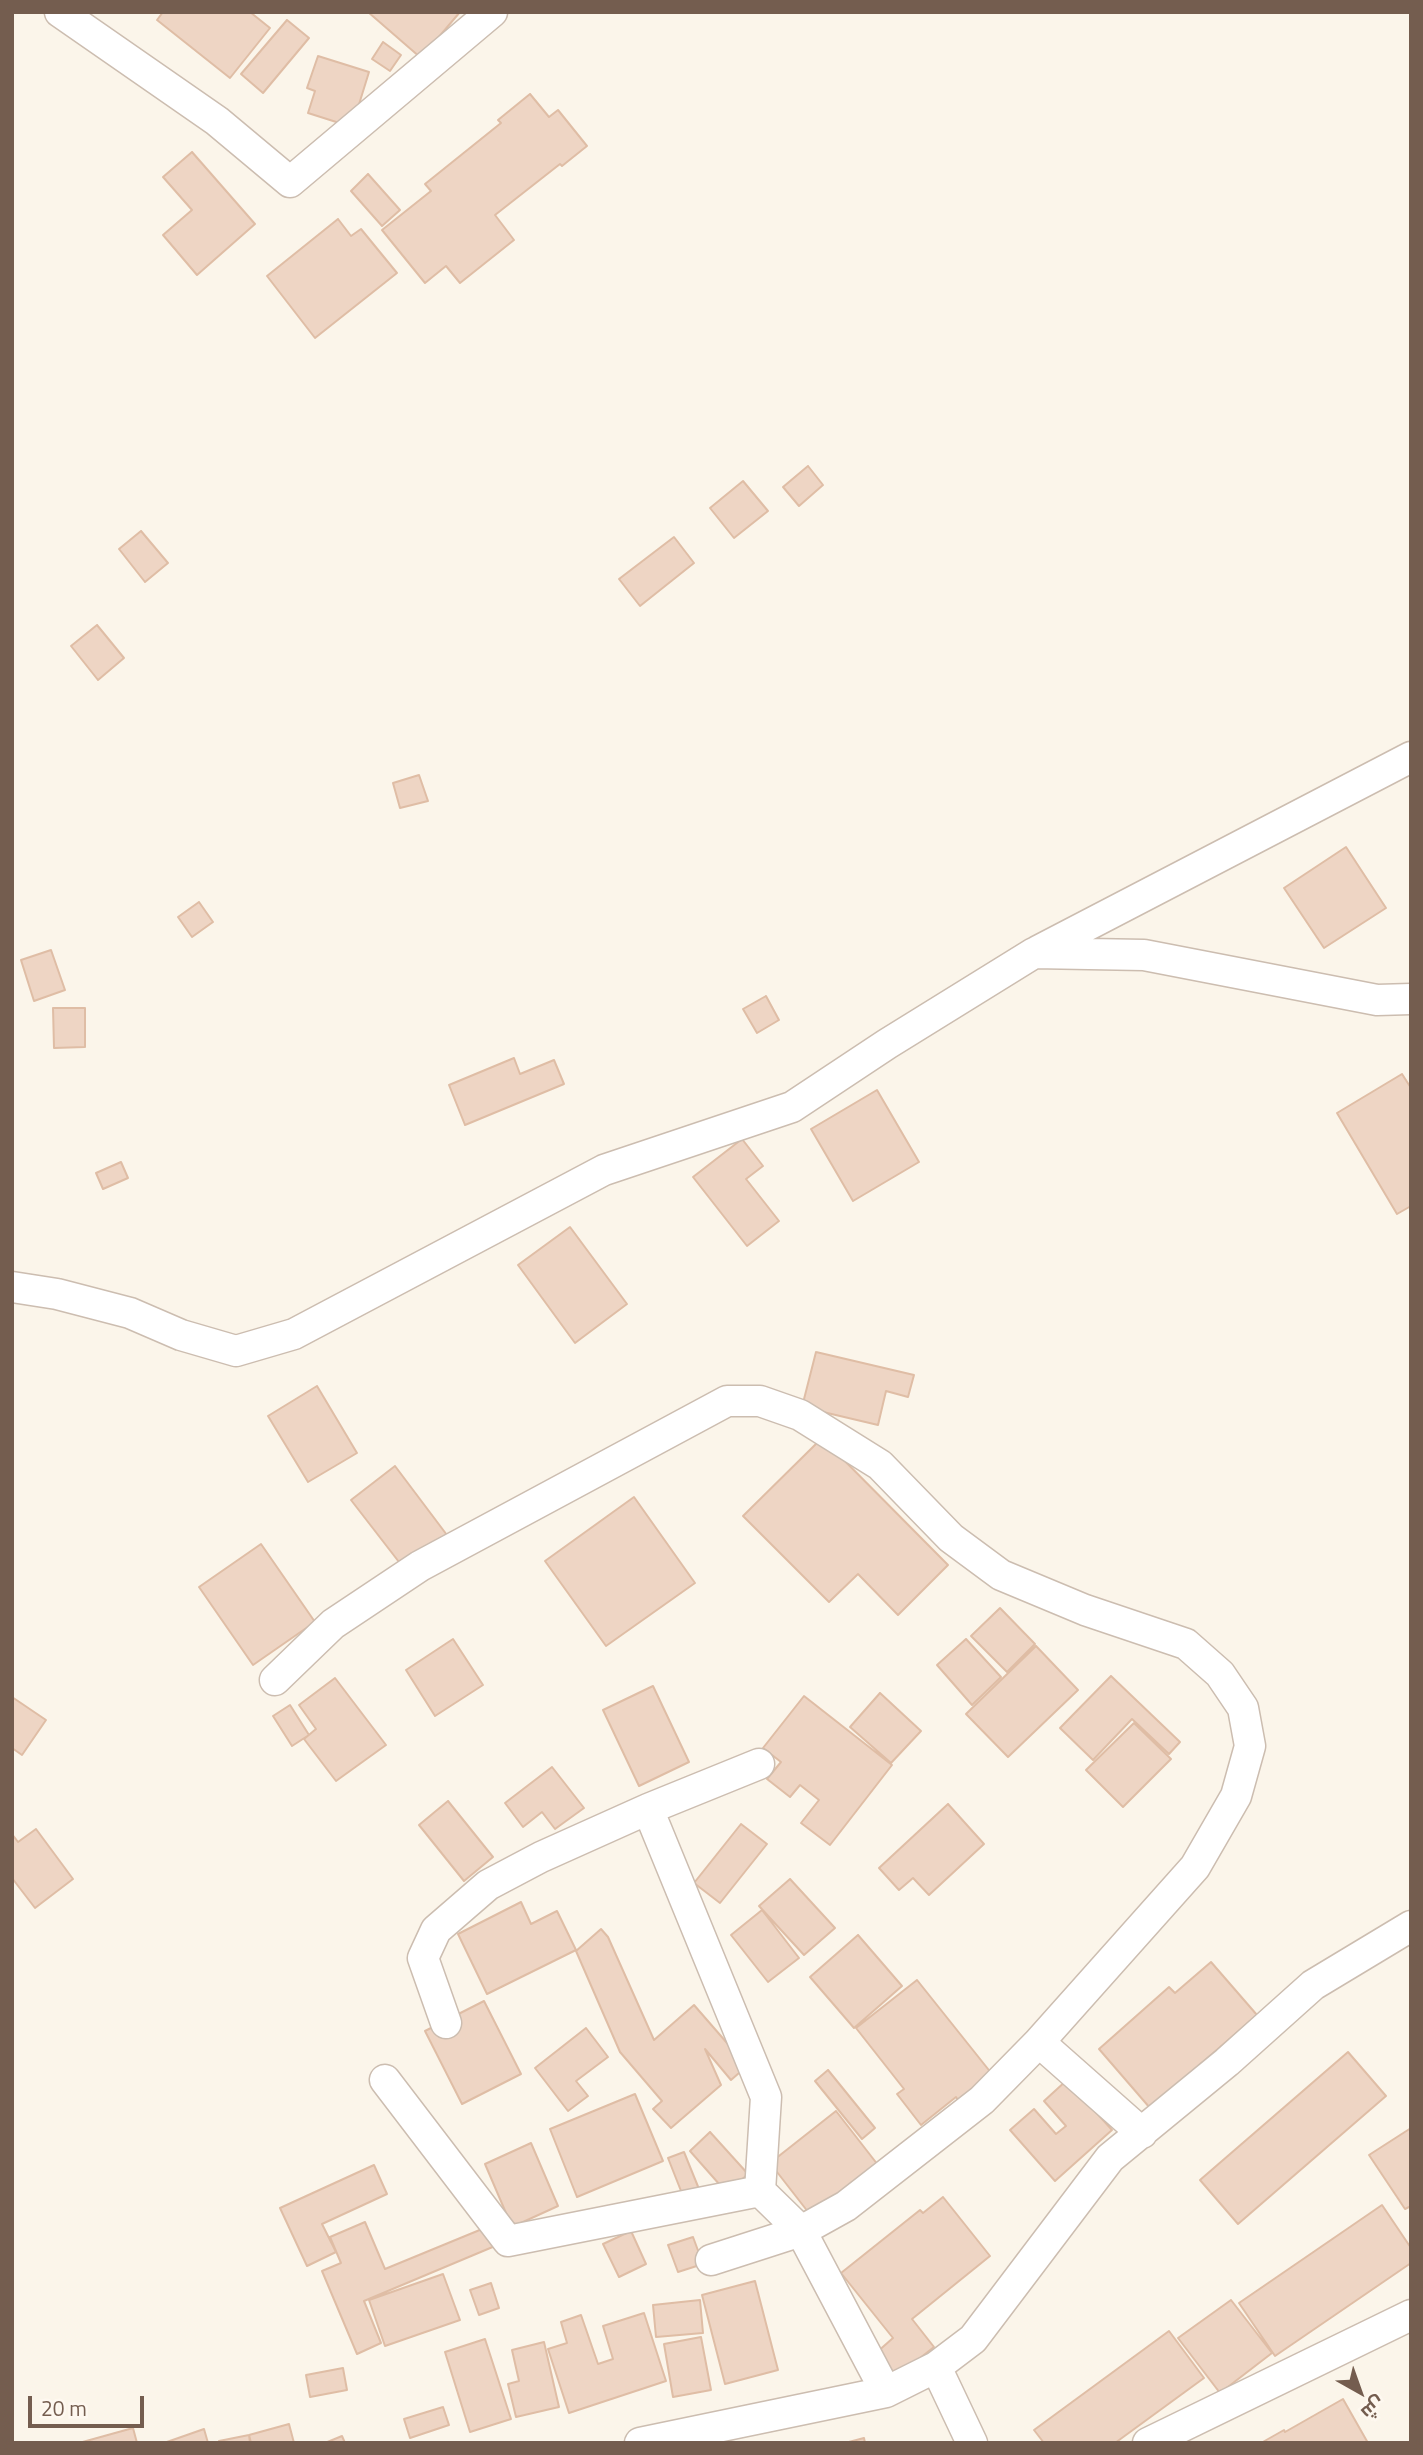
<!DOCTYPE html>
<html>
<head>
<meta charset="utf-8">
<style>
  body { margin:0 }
  #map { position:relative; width:1423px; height:2455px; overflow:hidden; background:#fbf5ea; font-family:"Titillium Web",Cairo,sans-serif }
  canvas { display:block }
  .frame { position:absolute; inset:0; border:14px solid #745d4f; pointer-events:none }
  .north { position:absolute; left:1325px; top:2357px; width:70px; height:70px; -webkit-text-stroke:5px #fef8f0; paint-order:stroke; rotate:140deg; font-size:19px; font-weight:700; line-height:28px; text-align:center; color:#745d4f }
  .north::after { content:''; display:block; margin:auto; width:24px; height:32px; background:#745d4f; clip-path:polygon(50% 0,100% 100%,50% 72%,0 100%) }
  .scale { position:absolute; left:28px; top:2396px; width:116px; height:32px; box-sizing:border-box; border:4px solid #745d4f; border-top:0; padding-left:9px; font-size:21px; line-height:24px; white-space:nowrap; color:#745d4f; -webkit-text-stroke:5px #fef8f0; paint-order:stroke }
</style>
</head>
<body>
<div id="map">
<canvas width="1423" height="2455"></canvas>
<div class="frame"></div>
<div class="north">ش</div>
<div class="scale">20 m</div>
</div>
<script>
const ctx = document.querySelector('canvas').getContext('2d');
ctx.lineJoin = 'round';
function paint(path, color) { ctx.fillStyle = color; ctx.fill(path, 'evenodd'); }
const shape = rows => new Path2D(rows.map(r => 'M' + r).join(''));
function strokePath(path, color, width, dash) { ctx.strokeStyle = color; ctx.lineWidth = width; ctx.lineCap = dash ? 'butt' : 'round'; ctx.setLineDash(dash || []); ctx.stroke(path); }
const building = shape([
  [163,12,250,12,270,28,230,78,157,20,163,12],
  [368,12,460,12,421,58,368,12],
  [287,20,309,38,263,93,241,74,287,20],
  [383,42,401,55,390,71,372,59,383,42],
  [318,56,369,72,352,127,308,113,315,91,307,88,318,56],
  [530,94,549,117,558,110,587,146,562,166,560,164,495,215,514,240,460,283,446,266,425,283,382,230,431,191,425,184,501,123,498,120,530,94],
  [192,152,255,224,197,275,163,235,192,210,163,177,192,152],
  [368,174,400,210,382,226,351,191,368,174],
  [338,219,351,236,361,229,397,273,315,338,267,276,338,219],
  [808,466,823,485,799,506,783,487,808,466],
  [743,481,768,511,734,538,710,508,743,481],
  [141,531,168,563,145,582,119,549,141,531],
  [674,537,694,563,640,606,619,579,674,537],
  [97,625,124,658,98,680,71,646,97,625],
  [419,775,428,801,400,808,393,783,419,775],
  [1346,847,1386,908,1324,948,1284,888,1346,847],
  [199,902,213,922,192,937,178,917,199,902],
  [51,950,65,990,34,1001,21,960,51,950],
  [766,996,779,1020,757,1033,743,1009,766,996],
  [53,1008,85,1008,85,1047,54,1048,53,1008],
  [514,1058,520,1074,554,1060,564,1084,465,1125,449,1085,514,1058],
  [1402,1074,1411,1088,1411,1206,1397,1214,1337,1113,1402,1074],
  [877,1090,919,1162,853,1201,811,1129,877,1090],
  [742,1139,763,1166,746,1179,779,1221,747,1246,693,1177,742,1139],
  [121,1162,128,1178,103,1189,96,1173,121,1162],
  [570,1227,627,1304,575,1343,518,1265,570,1227],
  [816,1352,914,1375,908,1397,886,1391,878,1425,802,1407,816,1352],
  [317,1386,357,1453,308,1482,268,1416,317,1386],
  [822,1438,948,1565,898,1615,858,1574,829,1602,743,1516,822,1438],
  [395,1466,459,1551,416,1584,351,1500,395,1466],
  [634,1497,695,1583,606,1646,545,1561,634,1497],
  [261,1544,315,1622,253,1665,199,1587,261,1544],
  [1000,1608,1035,1644,1007,1672,971,1636,1000,1608],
  [453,1639,483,1685,435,1716,406,1670,453,1639],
  [966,1639,1001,1677,972,1705,937,1665,966,1639],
  [1036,1646,1078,1690,1008,1757,966,1714,1036,1646],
  [1111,1676,1180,1742,1169,1754,1132,1719,1093,1760,1060,1728,1111,1676],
  [335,1678,386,1745,336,1781,304,1739,316,1729,299,1705,335,1678],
  [653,1686,689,1762,639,1786,603,1710,653,1686],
  [880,1693,921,1731,891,1763,850,1727,880,1693],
  [804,1696,892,1765,830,1845,801,1823,819,1800,800,1785,790,1797,767,1779,781,1762,763,1748,804,1696],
  [12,1697,46,1720,22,1755,12,1748,12,1697],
  [290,1705,309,1735,292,1746,273,1716,290,1705],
  [1134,1723,1171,1759,1123,1807,1086,1770,1134,1723],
  [552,1767,584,1808,555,1829,542,1812,523,1827,505,1803,552,1767],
  [448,1801,493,1857,464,1881,419,1825,448,1801],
  [948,1804,984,1844,929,1895,913,1878,899,1890,879,1868,948,1804],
  [741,1824,767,1844,720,1903,694,1883,741,1824],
  [36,1829,73,1879,35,1908,12,1878,12,1834,18,1842,36,1829],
  [790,1879,835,1928,804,1955,759,1906,790,1879],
  [521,1902,531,1924,557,1911,576,1950,487,1994,458,1934,521,1902],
  [762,1910,799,1958,768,1982,731,1935,762,1910],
  [601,1929,608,1937,654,2040,694,2005,747,2066,731,2080,705,2049,721,2085,671,2128,653,2109,662,2101,620,2052,576,1951,601,1929],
  [858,1935,902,1986,854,2028,810,1977,858,1935],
  [1211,1962,1257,2015,1150,2108,1099,2049,1169,1987,1175,1993,1211,1962],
  [917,1980,992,2074,958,2100,956,2097,921,2125,897,2094,904,2089,856,2028,917,1980],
  [484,2001,521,2074,462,2104,425,2031,484,2001],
  [586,2028,608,2057,576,2081,588,2096,568,2111,535,2068,586,2028],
  [1348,2052,1386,2096,1238,2224,1200,2180,1348,2052],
  [828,2070,875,2128,862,2139,815,2081,828,2070],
  [1067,2080,1112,2130,1055,2181,1010,2130,1034,2109,1056,2134,1066,2126,1044,2101,1067,2080],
  [635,2094,663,2161,577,2197,550,2129,635,2094],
  [836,2111,878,2165,812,2217,770,2163,836,2111],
  [1411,2128,1411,2206,1405,2209,1369,2155,1411,2128],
  [710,2132,748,2174,727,2193,690,2151,710,2132],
  [531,2143,558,2206,512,2227,485,2164,531,2143],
  [684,2152,699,2189,683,2196,668,2158,684,2152],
  [374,2165,387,2194,322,2224,336,2252,307,2266,280,2208,374,2165],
  [943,2197,990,2256,912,2319,934,2347,896,2377,876,2353,893,2338,841,2273,920,2210,923,2213,943,2197],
  [1382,2205,1411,2248,1411,2263,1275,2356,1239,2303,1382,2205],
  [365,2222,385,2269,487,2227,495,2246,364,2301,381,2343,357,2354,322,2271,341,2263,330,2237,365,2222],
  [631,2231,646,2264,619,2277,603,2244,631,2231],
  [693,2237,703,2264,678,2272,668,2245,693,2237],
  [443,2274,460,2320,385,2346,369,2300,443,2274],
  [755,2281,778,2370,725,2384,702,2295,755,2281],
  [491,2283,499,2308,479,2315,470,2290,491,2283],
  [700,2300,703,2333,656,2337,653,2305,700,2300],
  [1231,2300,1272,2353,1220,2393,1178,2338,1231,2300],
  [644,2313,666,2381,569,2413,548,2349,567,2343,561,2322,581,2315,598,2364,613,2359,603,2326,644,2313],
  [1169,2331,1204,2378,1115,2443,1044,2443,1034,2430,1169,2331],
  [701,2337,711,2390,673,2397,664,2344,701,2337],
  [485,2339,511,2419,470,2432,445,2352,485,2339],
  [544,2342,559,2407,516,2417,508,2384,519,2381,512,2350,544,2342],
  [343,2368,347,2390,310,2397,306,2375,343,2368],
  [1343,2399,1368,2443,1261,2443,1284,2430,1285,2432,1343,2399],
  [443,2407,449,2425,410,2438,404,2419,443,2407],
  [289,2424,294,2443,251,2443,249,2435,289,2424],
  [133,2428,137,2443,79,2443,133,2428],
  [204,2429,208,2443,164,2443,204,2429],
  [249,2435,250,2443,219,2443,219,2441,249,2435],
  [342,2436,345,2443,325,2443,342,2436],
  [864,2438,865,2443,845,2443,864,2438]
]);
paint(building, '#eed5c4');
strokePath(building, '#dfbda5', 2);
const minor = shape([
  [60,12,217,121,290,182,492,12],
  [1038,951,1411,757],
  [12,1287,57,1294,130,1313,181,1335,236,1351,294,1334,604,1170,792,1107,887,1044,1034,953,1144,955,1377,1000,1411,999],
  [275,1680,333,1624,420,1566,727,1401,760,1401,800,1415,880,1465,951,1538,1001,1575,1085,1610,1186,1644,1220,1674,1243,1708,1250,1746,1236,1796,1195,1867,1039,2042,982,2100,846,2206,801,2231,711,2260],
  [648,1809,766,2097,760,2191,801,2231,886,2392],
  [446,2023,423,1958,436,1930,488,1885,541,1857,648,1809,759,1764],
  [1039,2042,1142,2133],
  [385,2080,508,2241,760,2191],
  [936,2367,972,2443],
  [640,2443,886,2392,936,2367,973,2339,1110,2158,1227,2062,1313,1985,1411,1926],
  [1148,2443,1411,2315]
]);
strokePath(minor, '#ccbdb0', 33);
strokePath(minor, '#fff', 30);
</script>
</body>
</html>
